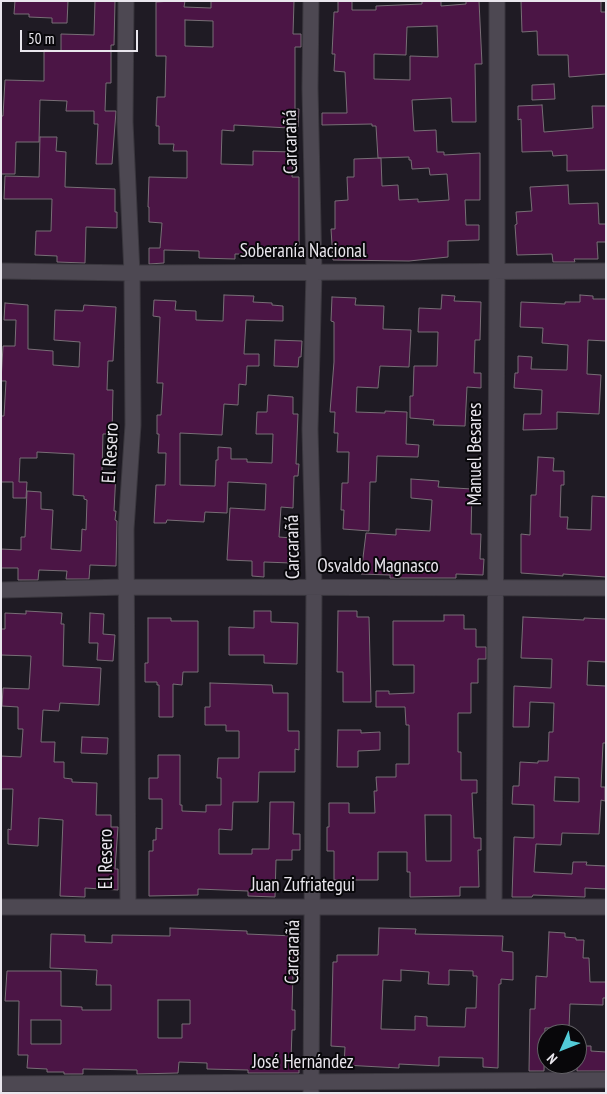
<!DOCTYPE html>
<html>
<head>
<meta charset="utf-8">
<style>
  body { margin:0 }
  #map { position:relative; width:607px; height:1094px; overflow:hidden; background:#1f1b24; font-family:"PT Sans Narrow",sans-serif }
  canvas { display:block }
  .frame { position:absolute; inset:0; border:2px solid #e9e6ed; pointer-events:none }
  .north { position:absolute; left:537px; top:1024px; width:50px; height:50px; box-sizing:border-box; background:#08070a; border:1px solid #626065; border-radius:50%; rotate:226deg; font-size:14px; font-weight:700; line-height:20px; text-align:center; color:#e9e6ed }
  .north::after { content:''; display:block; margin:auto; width:18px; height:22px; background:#52cbd8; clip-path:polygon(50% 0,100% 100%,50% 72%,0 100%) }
  .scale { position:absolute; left:20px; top:30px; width:118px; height:22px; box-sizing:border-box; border:2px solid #e9e6ed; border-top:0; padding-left:6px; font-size:15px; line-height:18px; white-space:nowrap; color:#e9e6ed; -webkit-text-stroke:4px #08070a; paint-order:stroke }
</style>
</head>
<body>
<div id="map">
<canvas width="607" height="1094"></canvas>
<div class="frame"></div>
<div class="north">N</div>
<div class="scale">50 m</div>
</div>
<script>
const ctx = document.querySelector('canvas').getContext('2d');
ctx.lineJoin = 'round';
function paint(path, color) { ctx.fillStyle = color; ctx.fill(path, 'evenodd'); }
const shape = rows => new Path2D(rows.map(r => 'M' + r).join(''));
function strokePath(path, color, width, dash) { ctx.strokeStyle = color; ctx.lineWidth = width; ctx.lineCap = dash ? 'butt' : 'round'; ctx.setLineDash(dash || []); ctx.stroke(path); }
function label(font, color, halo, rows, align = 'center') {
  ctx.font = font + ' "PT Sans Narrow",sans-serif'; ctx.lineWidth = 4; ctx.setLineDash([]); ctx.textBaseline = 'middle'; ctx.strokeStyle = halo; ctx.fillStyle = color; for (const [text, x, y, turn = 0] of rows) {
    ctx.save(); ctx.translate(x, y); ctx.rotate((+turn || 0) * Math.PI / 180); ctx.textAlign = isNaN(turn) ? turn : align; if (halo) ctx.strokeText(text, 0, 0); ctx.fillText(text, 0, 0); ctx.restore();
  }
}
const building = shape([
  [15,1,68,1,67,23,52,23,52,18,29,17,29,14,14,14,15,1],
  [95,1,115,1,114,45,111,45,111,83,106,83,105,111,116,111,112,164,96,164,98,124,94,124,94,111,66,111,67,101,40,100,39,142,16,142,15,174,1,174,1,116,3,116,5,80,44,81,44,50,61,51,61,34,94,35,95,1],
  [172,1,185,1,184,7,211,8,211,1,294,1,293,34,301,34,301,47,295,47,295,109,299,109,298,127,289,126,289,128,234,125,234,131,222,130,221,164,253,165,253,151,293,152,292,177,299,177,299,255,235,254,235,259,199,258,199,251,164,250,164,263,149,264,149,248,160,248,162,223,149,222,149,207,148,207,149,177,187,178,187,151,173,151,174,144,159,144,159,126,156,126,157,97,165,97,166,56,156,56,156,2,172,1],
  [185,20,213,21,213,47,185,46,185,20],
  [338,1,352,1,352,10,376,10,376,6,422,4,422,1,441,1,441,6,466,4,466,1,479,1,482,64,475,64,476,122,452,122,451,98,412,100,414,131,436,130,437,152,444,152,444,155,480,153,480,200,465,200,466,225,479,225,479,240,448,241,448,257,409,261,333,260,331,229,335,229,335,201,348,200,347,177,354,177,354,159,381,158,382,186,398,185,399,200,418,199,418,202,449,200,447,174,430,175,429,168,412,169,411,160,409,160,409,157,378,158,376,126,372,126,372,124,322,125,322,113,347,113,345,72,334,71,335,54,332,54,334,12,338,12,338,1],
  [437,26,438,57,410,56,410,80,374,79,374,54,406,55,407,27,437,26],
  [521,1,601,1,601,12,606,12,606,74,569,77,568,55,538,55,537,31,522,32,521,1],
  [554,84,555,99,532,100,532,85,554,84],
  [542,105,544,132,593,128,592,106,606,106,606,170,567,171,567,155,553,156,552,151,522,152,521,119,518,120,518,106,542,105],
  [40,137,57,137,56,151,66,152,65,187,115,189,115,212,117,212,117,228,86,227,85,263,57,262,57,256,35,255,36,231,51,231,52,199,4,199,5,176,39,177,40,137],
  [568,185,569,204,598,203,599,224,606,224,606,242,597,242,598,259,574,259,575,262,553,262,552,254,517,255,515,225,517,224,516,212,532,211,530,187,568,185],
  [224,295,254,296,253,302,272,303,272,305,283,306,283,321,246,320,244,354,259,354,259,366,247,366,246,385,239,384,238,405,224,404,222,435,180,433,180,485,215,486,216,460,218,460,218,447,231,448,231,459,247,459,247,462,272,463,273,434,256,434,257,412,267,412,268,395,293,397,293,414,298,414,296,464,299,464,298,476,294,476,293,508,281,507,279,537,292,538,291,563,264,562,264,577,252,576,252,561,227,560,230,508,265,510,266,484,228,482,227,513,205,512,204,522,167,520,166,523,154,523,156,485,165,485,166,453,158,453,159,434,157,434,157,415,161,415,163,383,157,383,160,317,153,316,154,300,176,301,175,310,196,311,196,320,223,321,224,295],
  [442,295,455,296,454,301,481,302,480,340,475,340,474,373,481,373,481,388,467,387,465,426,433,425,434,420,410,418,410,396,413,396,414,366,437,366,438,332,418,332,419,308,441,309,442,295],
  [580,295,593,296,593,299,606,299,606,341,588,340,587,374,601,375,599,414,557,412,557,429,523,430,524,414,541,414,542,390,514,388,515,373,518,373,518,356,532,357,531,369,567,370,568,345,542,343,543,328,520,327,521,302,565,304,565,302,580,302,580,295],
  [332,297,356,298,355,305,384,306,383,329,411,330,409,367,380,366,378,388,357,387,356,412,385,413,385,411,407,412,406,444,419,445,418,457,377,456,376,482,370,482,369,531,343,529,344,510,341,510,342,483,348,483,349,452,337,452,338,433,334,433,335,412,330,412,334,362,334,322,331,321,332,297],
  [5,303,28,305,28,349,53,351,53,365,79,367,80,342,54,340,55,310,83,311,84,305,116,307,113,361,108,361,107,390,113,390,112,434,103,434,102,471,116,472,114,511,116,511,115,520,117,521,116,566,90,565,89,579,66,579,67,571,39,570,38,580,18,580,18,568,1,568,1,549,21,550,21,537,25,537,27,491,41,492,41,509,53,510,51,549,81,551,82,529,86,530,87,500,84,499,84,496,73,495,74,454,37,452,37,458,20,458,19,482,27,482,26,498,13,498,13,482,1,482,1,416,4,416,6,381,1,381,3,346,15,346,16,320,4,320,5,303],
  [275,340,302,341,301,357,299,357,298,367,274,366,275,340],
  [538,457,554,458,553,471,564,471,564,485,561,485,560,517,568,517,567,529,591,530,592,496,606,497,606,577,563,574,563,576,521,573,521,534,530,535,531,495,536,495,538,457],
  [411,479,439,481,438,487,472,489,471,534,481,534,480,559,484,559,483,575,456,574,456,578,390,578,390,575,361,574,366,533,396,535,396,529,430,531,432,500,411,498,411,479],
  [26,611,62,613,61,624,64,624,63,666,101,668,99,705,60,703,59,711,43,710,41,742,55,742,54,762,64,762,64,778,72,779,72,782,97,783,96,815,111,815,111,827,118,827,115,869,118,869,118,890,85,888,85,897,60,896,63,820,39,818,38,846,8,844,8,829,11,830,13,789,1,789,1,756,21,757,23,729,18,729,18,707,2,706,3,688,29,689,31,656,1,655,1,629,5,629,5,613,26,614,26,611],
  [254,611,271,611,271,622,298,623,297,664,264,663,264,655,229,655,229,627,254,628,254,611],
  [338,611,357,611,357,617,369,617,371,702,343,702,343,672,337,672,338,611],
  [90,613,104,614,103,634,115,635,113,661,97,660,98,643,89,643,90,613],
  [444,615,464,615,464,629,476,629,476,647,486,647,486,659,478,659,478,683,471,683,471,713,458,713,458,752,461,752,461,780,477,780,477,793,472,793,474,838,481,838,481,850,478,850,479,887,460,887,460,896,410,897,410,872,407,872,407,852,378,852,378,880,334,880,334,851,327,851,327,827,329,827,329,803,349,803,349,813,375,813,374,791,377,791,376,777,396,777,396,764,409,764,409,725,406,725,405,707,376,707,376,691,389,691,389,694,414,693,414,665,393,665,393,621,444,621,444,615],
  [425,815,451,815,451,861,426,861,425,815],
  [523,617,584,620,584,618,606,619,606,662,588,661,587,685,606,686,606,743,603,743,601,787,605,787,605,801,601,800,599,834,562,833,561,845,536,844,534,872,572,874,573,862,587,862,586,865,606,866,606,889,585,888,585,897,533,895,532,897,512,897,514,837,534,838,534,805,512,804,513,786,519,786,520,762,538,763,538,761,548,761,549,732,553,732,554,703,530,702,529,727,513,727,514,686,551,688,552,659,521,658,523,617],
  [555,777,579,778,579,802,554,801,555,777],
  [148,618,171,618,171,621,198,621,198,672,183,672,182,685,173,684,173,717,159,717,159,685,157,685,157,682,145,682,145,663,148,663,148,618],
  [210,683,272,685,273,693,288,693,288,731,299,731,299,750,295,749,295,772,259,772,258,802,233,802,232,830,219,829,219,854,252,854,252,849,269,849,270,802,294,802,293,834,300,834,300,850,292,850,292,860,276,860,275,897,248,896,248,891,198,889,198,895,149,896,149,851,153,851,153,840,156,840,156,828,162,829,162,799,149,799,149,778,158,778,158,755,180,755,180,805,182,805,182,811,206,812,206,805,221,805,221,778,217,778,218,758,239,758,239,731,226,731,226,725,205,725,205,707,210,707,210,683],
  [338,730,361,730,361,733,380,732,380,750,358,751,358,767,337,767,338,730],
  [82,737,108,738,107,754,81,753,82,737],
  [170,928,247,931,247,934,294,936,292,1010,295,1010,295,1030,292,1030,291,1060,299,1060,299,1073,248,1073,248,1070,207,1069,207,1063,179,1062,178,1073,137,1074,137,1070,83,1069,83,1074,64,1074,64,1072,47,1072,47,1069,27,1068,28,1055,18,1055,19,1001,5,1001,7,971,61,971,61,1006,82,1007,82,1010,111,1010,111,985,96,985,97,970,50,968,51,934,85,935,85,942,112,943,112,935,170,936,170,928],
  [158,1000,190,1000,190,1024,182,1024,182,1038,158,1038,158,1000],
  [31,1020,61,1020,61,1044,31,1044,31,1020],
  [379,928,416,929,415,934,503,936,502,951,513,952,513,980,501,979,501,984,499,984,498,1068,483,1067,483,1058,439,1057,439,1066,399,1064,399,1068,344,1065,345,1047,331,1046,333,962,337,962,337,955,378,955,379,928],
  [401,970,429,972,428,984,449,985,449,970,473,971,473,976,477,976,476,1008,466,1008,465,1027,427,1026,427,1017,415,1016,415,1030,381,1029,383,980,401,981,401,970],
  [549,932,565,933,565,937,576,938,576,940,584,940,583,958,589,958,590,982,606,982,606,998,603,998,603,1005,570,1004,569,1028,545,1028,544,1071,529,1071,530,1009,535,1009,536,976,547,977,549,932],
  [577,1046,591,1046,591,1051,606,1052,606,1071,577,1071,577,1046]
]);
paint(building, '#4b1545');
strokePath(building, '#786e76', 1);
const street = shape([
  [126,1,125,122,132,273,133,425,126,529,128,907],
  [1,271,132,273,606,271],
  [1,590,126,587,606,588],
  [494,906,497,271,497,1],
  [1,907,606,907],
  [1,1084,606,1080],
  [311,1093,314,588,310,429,314,272,310,88,311,1]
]);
strokePath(street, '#3a373e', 17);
strokePath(street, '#4d4852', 15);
label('19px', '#e9e6ed', '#08070a', [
  ["Carcarañá",291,142,-91],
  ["Soberanía Nacional",303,252],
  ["El Resero",111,453,-87],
  ["Manuel Besares",476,454,-90],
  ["Carcarañá",293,547,-91],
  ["Osvaldo Magnasco",378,567],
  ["El Resero",107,859,-90],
  ["Juan Zufriategui",303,886],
  ["Carcarañá",293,952,-89],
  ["José Hernández",303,1063]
]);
</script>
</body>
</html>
